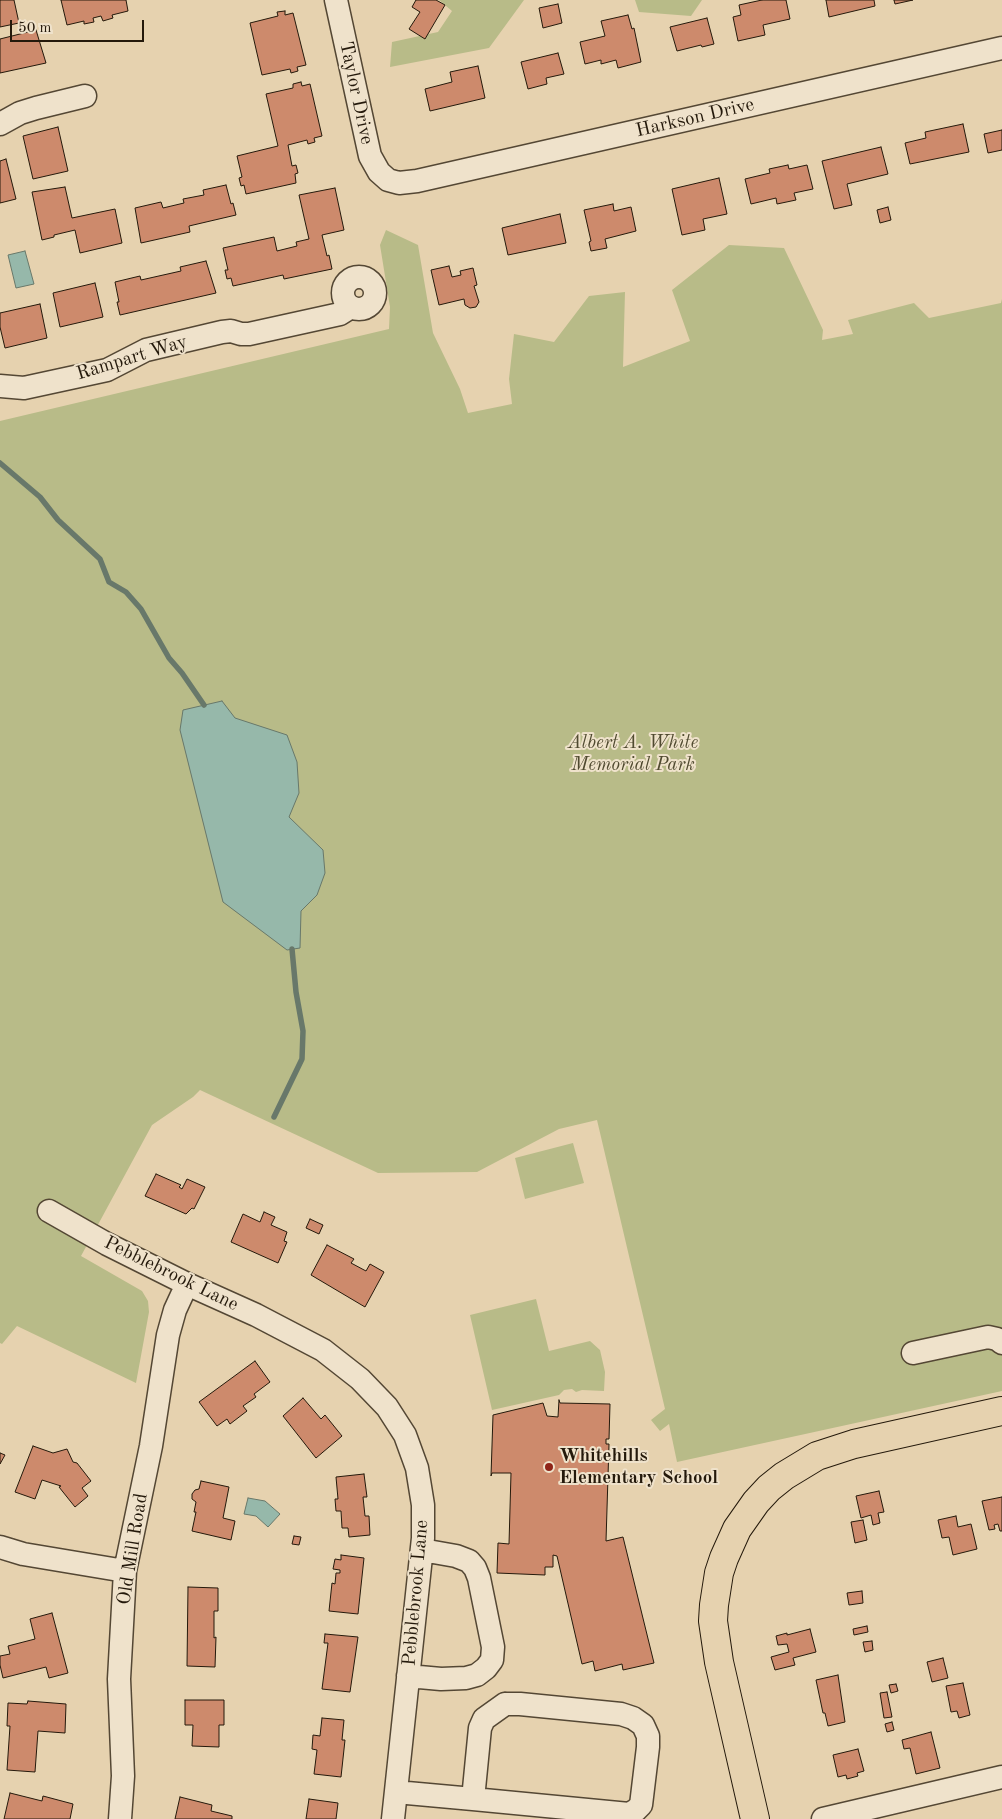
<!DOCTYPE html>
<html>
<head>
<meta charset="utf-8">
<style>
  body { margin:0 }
  #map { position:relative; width:1002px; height:1819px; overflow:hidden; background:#e6d2af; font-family:"Old Standard TT",serif }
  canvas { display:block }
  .scale { position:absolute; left:10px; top:20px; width:134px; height:22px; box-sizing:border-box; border:2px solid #24190b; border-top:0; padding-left:6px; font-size:15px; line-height:18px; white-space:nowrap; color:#24190b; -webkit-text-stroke:4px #efe2cb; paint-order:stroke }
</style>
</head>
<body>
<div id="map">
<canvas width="1002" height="1819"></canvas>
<div class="scale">50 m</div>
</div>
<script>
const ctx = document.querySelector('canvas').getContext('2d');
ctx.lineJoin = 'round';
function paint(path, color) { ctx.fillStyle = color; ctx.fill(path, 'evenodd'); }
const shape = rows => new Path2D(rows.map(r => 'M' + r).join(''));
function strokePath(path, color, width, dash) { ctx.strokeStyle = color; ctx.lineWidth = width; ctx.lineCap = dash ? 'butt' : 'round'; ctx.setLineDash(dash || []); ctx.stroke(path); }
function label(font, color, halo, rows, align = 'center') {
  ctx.font = font + ' "Old Standard TT",serif'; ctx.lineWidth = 4; ctx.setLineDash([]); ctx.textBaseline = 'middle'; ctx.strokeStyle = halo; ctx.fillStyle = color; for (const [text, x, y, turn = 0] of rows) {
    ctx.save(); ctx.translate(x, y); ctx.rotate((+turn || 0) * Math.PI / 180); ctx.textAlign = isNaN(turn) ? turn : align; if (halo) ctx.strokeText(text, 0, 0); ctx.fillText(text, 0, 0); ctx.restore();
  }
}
paint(shape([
  [439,0,524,0,489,48,390,67,392,42,438,32,452,11],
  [635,0,702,0,691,16,639,12],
  [386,230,418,245,433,333,460,389,468,413,512,404,509,379,514,334,554,342,589,296,625,292,623,367,690,341,672,290,729,245,784,248,823,330,822,340,853,334,848,320,914,303,929,318,1001,303,1002,299,1002,1391,677,1462,669,1424,660,1431,651,1420,665,1409,597,1120,559,1129,477,1172,378,1173,200,1090,193,1097,152,1125,81,1256,142,1291,148,1301,149,1312,136,1383,17,1326,2,1344,0,1343,0,421,389,329,390,307,380,245],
  [573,1143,584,1183,525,1199,515,1158],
  [536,1299,549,1351,590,1341,600,1350,605,1372,604,1391,582,1390,576,1392,572,1389,564,1390,559,1395,492,1410,470,1315]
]), '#b8bb88');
const water = shape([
  [25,251,34,284,16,288,8,255,25,251],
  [222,701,235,718,287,735,297,762,299,793,289,817,323,850,325,873,317,895,301,911,300,948,287,950,223,902,180,730,183,710,222,701],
  [248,1498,265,1501,280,1514,268,1527,256,1516,244,1514,248,1498]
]);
paint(water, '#96b8aa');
strokePath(water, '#68786a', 1);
strokePath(shape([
  [0,463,40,497,58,520,100,559,109,582,126,592,141,609,169,658,182,673,204,705],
  [274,1117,302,1059,303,1031,296,992,292,949]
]), '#68786a', 5.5);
const building = shape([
  [0,0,14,0,19,23,0,27,0,0],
  [61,0,126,0,128,11,112,15,113,18,103,21,101,16,93,18,94,22,84,24,84,21,67,25,61,0],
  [416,0,436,0,445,5,425,39,409,29,420,12,412,7,416,0],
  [762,0,786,0,790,19,763,25,765,35,738,41,733,17,741,15,739,5,762,0],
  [826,0,874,0,875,6,829,17,826,0],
  [894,0,913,0,895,4,894,0],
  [558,4,562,23,543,28,539,8,558,4],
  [285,11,285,15,293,13,306,65,297,67,298,71,291,73,290,69,262,75,250,23,278,16,277,12,285,11],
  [628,15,632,29,634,28,641,62,618,68,616,60,601,64,601,60,585,64,580,42,605,36,601,21,628,15],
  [707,18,714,44,702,47,701,45,677,51,670,27,707,18],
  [36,30,46,63,0,73,0,39,36,30],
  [558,53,564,74,546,78,547,84,528,89,521,62,558,53],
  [478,66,485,98,430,111,425,89,452,82,450,72,478,66],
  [301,82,302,86,310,84,322,136,314,138,315,142,308,144,307,140,288,145,292,166,296,165,298,173,295,174,296,183,246,194,244,185,241,186,239,178,242,177,237,156,278,146,266,94,293,88,293,84,301,82],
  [963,124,969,152,910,164,905,143,926,138,925,132,963,124],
  [58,127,68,171,33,179,23,136,58,127],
  [1002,130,1002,150,988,153,984,134,1002,130],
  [881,147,888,174,847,184,852,205,834,209,822,161,881,147],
  [6,159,16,199,0,203,0,161,6,159],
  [788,165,789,169,807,165,813,189,794,193,796,200,777,204,776,198,751,204,745,179,770,173,769,169,788,165],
  [719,178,727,214,703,219,705,230,682,235,672,189,719,178],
  [226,185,231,204,233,203,236,215,189,226,190,232,141,243,135,208,161,202,163,208,184,203,183,199,204,195,203,190,226,185],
  [65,187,72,218,115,209,122,243,80,253,75,230,54,235,54,237,42,240,32,192,65,187],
  [335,188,344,230,322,235,327,256,329,255,332,269,284,279,283,275,233,286,231,278,227,279,225,270,228,270,223,248,274,237,277,251,297,246,296,242,309,239,299,195,335,188],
  [613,204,614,211,631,207,636,231,605,239,607,248,591,251,589,242,591,241,584,210,613,204],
  [888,207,891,220,880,223,877,210,888,207],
  [560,214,566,243,508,255,502,228,560,214],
  [206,261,216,293,120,315,117,302,119,302,115,282,140,276,141,280,181,271,180,267,206,261],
  [449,266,452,277,461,275,460,271,473,268,477,285,474,286,479,302,476,307,470,308,465,305,464,299,439,305,431,270,449,266],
  [95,283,103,317,60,327,53,293,95,283],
  [40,304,47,338,5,348,0,327,0,313,40,304],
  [156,1174,181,1185,179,1187,182,1189,187,1179,205,1187,194,1209,192,1208,186,1214,145,1196,156,1174],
  [264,1212,275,1217,271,1225,287,1232,284,1241,287,1242,278,1263,231,1242,243,1214,260,1222,264,1212],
  [310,1219,323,1225,319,1234,306,1228,310,1219],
  [327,1245,354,1259,351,1263,366,1271,370,1264,384,1272,365,1307,311,1275,327,1245],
  [255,1361,270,1382,254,1394,256,1397,243,1406,247,1411,230,1424,227,1419,217,1426,199,1402,255,1361],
  [303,1398,321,1419,325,1415,342,1436,316,1458,283,1416,303,1398],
  [559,1400,560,1403,610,1404,609,1439,606,1439,606,1444,609,1444,606,1541,623,1537,654,1663,623,1670,622,1664,595,1671,593,1661,582,1664,557,1556,553,1555,553,1567,545,1567,545,1575,497,1573,498,1543,509,1544,511,1473,492,1473,491,1476,493,1415,543,1403,547,1416,558,1417,559,1400],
  [33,1446,53,1453,67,1449,73,1462,77,1463,91,1481,82,1488,88,1496,75,1507,59,1487,61,1486,42,1480,35,1499,15,1492,33,1446],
  [0,1453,5,1455,0,1464,0,1453],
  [364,1474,367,1497,363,1497,365,1516,369,1516,370,1535,349,1537,348,1528,342,1528,341,1511,336,1511,335,1499,338,1499,336,1477,364,1474],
  [201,1481,229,1487,223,1518,235,1521,231,1540,192,1531,196,1512,194,1512,196,1502,192,1499,192,1494,195,1490,199,1489,201,1481],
  [879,1491,884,1512,878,1513,880,1523,873,1525,871,1515,861,1518,856,1496,879,1491],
  [1002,1497,1002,1531,1000,1531,998,1524,994,1525,995,1529,989,1530,982,1501,1002,1497],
  [956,1516,958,1527,971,1524,977,1549,953,1555,949,1537,942,1538,938,1520,956,1516],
  [863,1520,867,1540,855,1543,851,1522,863,1520],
  [294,1536,301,1537,299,1545,292,1544,294,1536],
  [341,1555,364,1558,358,1614,329,1611,332,1583,335,1584,336,1573,340,1573,340,1570,333,1569,335,1559,341,1560,341,1555],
  [188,1587,218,1588,218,1611,214,1611,214,1638,216,1637,215,1667,187,1666,188,1587],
  [862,1591,863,1603,849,1605,847,1593,862,1591],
  [52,1613,68,1673,49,1678,46,1667,3,1678,0,1665,0,1656,10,1654,8,1646,35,1639,30,1619,52,1613],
  [867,1626,868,1632,854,1635,853,1629,867,1626],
  [810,1629,816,1652,793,1658,795,1665,775,1670,771,1657,789,1652,787,1644,778,1645,776,1636,787,1633,787,1635,810,1629],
  [325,1634,358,1637,350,1692,322,1689,328,1643,324,1643,325,1634],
  [872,1641,873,1650,865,1652,863,1642,872,1641],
  [943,1658,948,1678,932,1682,927,1662,943,1658],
  [838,1675,845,1722,828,1726,825,1713,823,1713,816,1680,838,1675],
  [963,1683,970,1715,959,1718,957,1711,951,1712,946,1686,963,1683],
  [896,1684,898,1691,891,1693,889,1685,896,1684],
  [887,1692,892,1717,884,1718,880,1693,887,1692],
  [185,1700,224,1700,224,1725,219,1725,219,1747,192,1746,193,1725,185,1725,185,1700],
  [28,1701,66,1704,65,1733,38,1731,35,1772,7,1770,10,1726,7,1726,8,1703,27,1704,28,1701],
  [322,1718,344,1720,342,1740,345,1740,341,1777,314,1774,317,1750,312,1749,313,1735,320,1736,322,1718],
  [892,1722,894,1730,887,1732,885,1724,892,1722],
  [931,1732,940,1768,916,1774,910,1748,904,1749,902,1740,931,1732],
  [858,1749,864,1771,857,1773,858,1776,847,1779,846,1775,838,1777,833,1755,858,1749],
  [10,1793,42,1801,43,1796,73,1804,70,1819,4,1819,10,1793],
  [180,1797,212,1805,211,1811,232,1816,232,1819,175,1819,180,1797],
  [309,1799,338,1803,336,1819,306,1819,309,1799]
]);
paint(building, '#cd8a6c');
strokePath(building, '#24190b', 1);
const minor = shape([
  [336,0,370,156,379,172,388,180,399,183,417,181,1002,48],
  [0,124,20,113,36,108,85,96],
  '343 293a16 16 0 1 1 32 0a16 16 0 1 1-32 0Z',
  [0,386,24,388,107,370,146,350,222,332,231,331,241,334,249,334,340,314,351,307],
  [49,1211,107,1244,187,1284,256,1315,323,1350,360,1379,387,1407,405,1435,417,1468,423,1505,423,1538,393,1819],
  [913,1353,988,1337,997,1339,1002,1343],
  [0,1547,23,1554,125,1571],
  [408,1676,441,1679,466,1678,477,1675,486,1668,492,1660,493,1647,479,1578,475,1568,469,1561,456,1556,422,1550],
  [505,1704,520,1704,621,1714,633,1718,643,1725,648,1736,648,1747,641,1805,636,1810,629,1814,473,1799,480,1728,484,1719,505,1704],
  [396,1792,473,1799],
  [120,1819,123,1776,119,1679,125,1571,151,1446,168,1335,175,1310,187,1284],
  [823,1819,1002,1777]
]);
const major = shape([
  [755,1819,719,1662,713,1621,714,1605,719,1573,724,1558,737,1529,756,1502,769,1488,784,1476,817,1456,854,1444,1002,1411]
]);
strokePath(minor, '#544734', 25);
strokePath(major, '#24190b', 30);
strokePath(minor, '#efe2cb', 22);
strokePath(major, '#e6d2af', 28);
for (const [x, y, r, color] of [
  [549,1467,5,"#8f2418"]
]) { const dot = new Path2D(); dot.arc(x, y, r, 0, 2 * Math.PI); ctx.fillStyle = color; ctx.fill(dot); strokePath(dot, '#efe2cb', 2); }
label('19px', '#24190b', '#efe2cb', [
  ["Taylor Drive",356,93,78],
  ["Harkson Drive",695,118,-13],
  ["Rampart Way",132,358,-17],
  ["Pebblebrook Lane",171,1274,26],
  ["Old Mill Road",133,1549,-81],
  ["Pebblebrook Lane",416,1593,-85]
]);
label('italic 19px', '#504a30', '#efe2cb', [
  ["Albert A. White",633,743],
  ["Memorial Park",633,765]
]);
label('bold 19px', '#24190b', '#efe2cb', [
  ["Whitehills",559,1456],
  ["Elementary School",559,1478]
], 'left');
</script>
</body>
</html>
